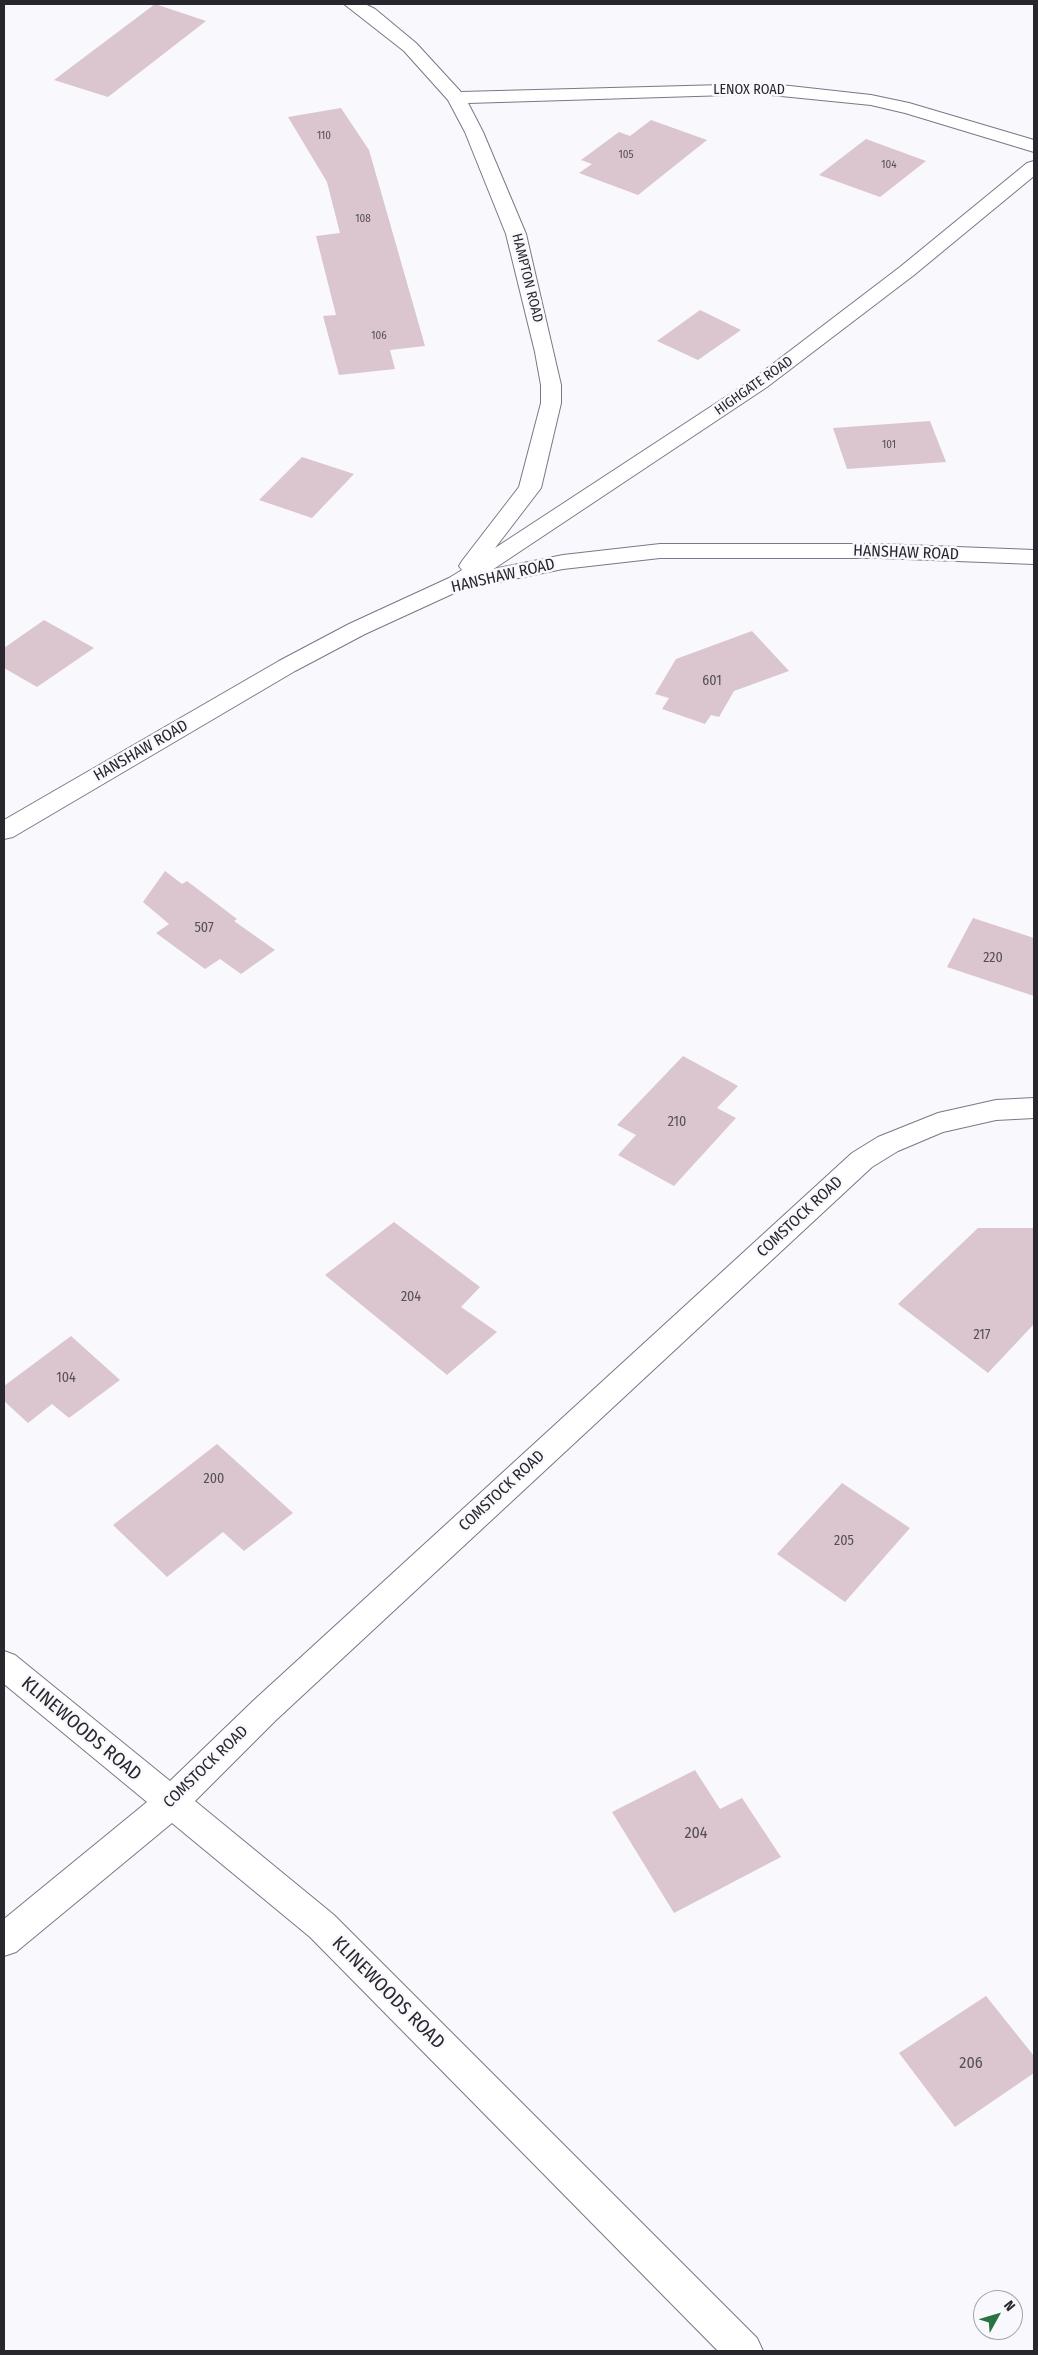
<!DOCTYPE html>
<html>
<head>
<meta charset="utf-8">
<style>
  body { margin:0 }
  #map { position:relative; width:1038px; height:2355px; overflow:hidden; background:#f9f8fc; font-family:"Fira Sans Condensed",sans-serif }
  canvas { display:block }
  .frame { position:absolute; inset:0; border:5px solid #28272e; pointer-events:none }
  .north { position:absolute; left:973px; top:2290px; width:50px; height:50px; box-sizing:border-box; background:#f9f8fc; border:1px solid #a5a4aa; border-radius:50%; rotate:51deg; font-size:14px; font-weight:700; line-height:20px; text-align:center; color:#28272e }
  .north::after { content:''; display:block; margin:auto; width:18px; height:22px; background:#2b7442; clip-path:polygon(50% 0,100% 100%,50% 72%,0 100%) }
</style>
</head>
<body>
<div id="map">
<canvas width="1038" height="2355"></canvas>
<div class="frame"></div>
<div class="north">N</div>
</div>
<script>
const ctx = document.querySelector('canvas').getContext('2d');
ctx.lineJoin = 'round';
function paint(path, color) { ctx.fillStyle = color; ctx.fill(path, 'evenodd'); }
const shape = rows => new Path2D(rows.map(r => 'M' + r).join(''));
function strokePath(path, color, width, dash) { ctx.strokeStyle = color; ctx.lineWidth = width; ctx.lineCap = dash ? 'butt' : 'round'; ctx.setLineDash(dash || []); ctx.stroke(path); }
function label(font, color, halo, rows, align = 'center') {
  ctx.font = font + ' "Fira Sans Condensed",sans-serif'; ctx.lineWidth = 5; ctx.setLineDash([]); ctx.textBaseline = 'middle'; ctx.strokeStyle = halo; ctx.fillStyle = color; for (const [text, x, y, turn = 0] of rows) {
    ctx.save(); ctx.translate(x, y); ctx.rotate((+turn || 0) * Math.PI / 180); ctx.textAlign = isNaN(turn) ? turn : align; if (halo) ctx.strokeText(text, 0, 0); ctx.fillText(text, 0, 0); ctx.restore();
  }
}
paint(shape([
  [155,4,206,21,108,97,54,80],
  [341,108,369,150,425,346,390,350,395,369,339,375,323,316,336,315,316,236,340,233,327,182,288,117],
  [651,120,707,140,638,195,579,173,592,164,581,160,619,132,630,136],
  [866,139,926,161,880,197,819,175],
  [700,310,741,330,698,360,657,341],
  [930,421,946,462,847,469,833,428],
  [302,457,354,474,312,518,259,500],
  [44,620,94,648,37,687,4,668,4,648],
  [752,631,789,671,734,691,719,717,711,715,705,724,662,709,669,698,655,694,676,659],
  [165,871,182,884,187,881,237,919,234,921,275,950,241,974,220,959,205,969,156,933,169,924,143,902],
  [973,918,1034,938,1034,996,947,967],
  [683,1056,738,1086,717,1108,736,1118,674,1186,618,1155,636,1135,617,1125],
  [394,1222,480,1287,461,1307,497,1332,447,1375,325,1275],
  [978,1228,1034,1228,1034,1324,988,1373,898,1304],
  [71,1336,120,1380,69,1418,52,1404,28,1423,4,1401,4,1386],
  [217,1444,293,1513,244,1551,223,1532,167,1577,113,1525],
  [842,1483,910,1528,845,1602,777,1554],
  [695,1770,720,1809,742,1798,781,1857,674,1913,612,1812],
  [986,1996,1034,2056,1034,2073,955,2127,899,2053]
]), '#dbc6d0');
const street = shape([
  [344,4,365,4,375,9,416,43,461,92,761,84,790,86,871,95,909,103,1034,140,1034,152,905,113,871,105,761,94,468,103,483,132,526,234,561,385,561,403,541,488,495,548,753,379,900,267,1027,163,1034,161,1034,176,914,275,767,387,465,588,457,590,449,588,446,583,449,578,462,570,459,566,462,561,519,487,541,403,541,385,535,352,506,234,465,132,448,100,404,51,344,4],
  [1034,1098,1034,1118,996,1120,943,1132,898,1151,872,1167,275,1721,195,1801,334,1915,757,2338,763,2351,718,2351,310,1937,172,1823,16,1952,4,1956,4,1919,147,1802,4,1684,4,1651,15,1655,170,1781,253,1701,852,1153,878,1137,938,1113,996,1100,1034,1098]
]);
const secondary = shape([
  [660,544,880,544,1034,550,1034,564,880,558,660,558,563,569,463,589,365,634,295,671,13,837,4,839,4,820,279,661,349,624,449,578,563,555,660,544]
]);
strokePath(street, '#7b7789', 2);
strokePath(secondary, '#7b7789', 2);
paint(street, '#fff');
paint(secondary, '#fff');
label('11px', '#554f56', null, [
  ["110",324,136],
  ["105",626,155],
  ["104",889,165],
  ["108",363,219],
  ["106",379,336],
  ["101",889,445]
]);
label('14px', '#28272e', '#f9f8fc', [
  ["LENOX ROAD",749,90],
  ["HAMPTON ROAD",527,278,76],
  ["HIGHGATE ROAD",754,386,-35]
]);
label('14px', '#554f56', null, [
  ["601",712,681],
  ["507",204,928],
  ["220",993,958],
  ["210",677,1122],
  ["204",411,1297],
  ["217",982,1335],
  ["104",66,1378],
  ["200",214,1479],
  ["205",844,1541]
]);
label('16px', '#28272e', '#f9f8fc', [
  ["HANSHAW ROAD",906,553,2],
  ["HANSHAW ROAD",503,576,-13],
  ["HANSHAW ROAD",141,751,-30],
  ["COMSTOCK ROAD",800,1217,-43],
  ["COMSTOCK ROAD",502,1491,-43],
  ["COMSTOCK ROAD",206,1767,-44]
]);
label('16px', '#554f56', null, [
  ["204",696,1834],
  ["206",971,2064]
]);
label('19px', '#28272e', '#f9f8fc', [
  ["KLINEWOODS ROAD",81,1729,40],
  ["KLINEWOODS ROAD",388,1993,45]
]);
</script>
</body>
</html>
